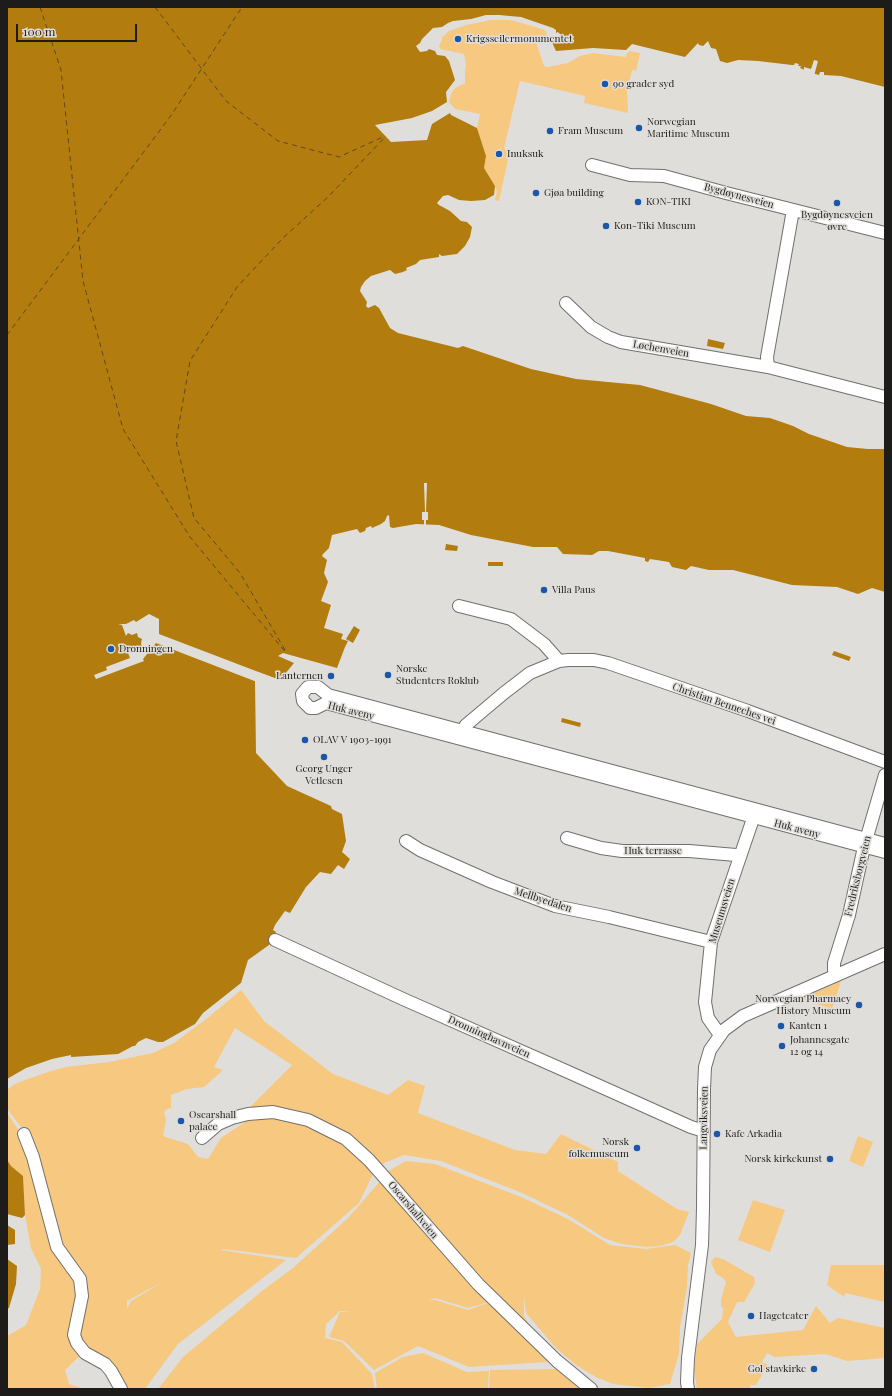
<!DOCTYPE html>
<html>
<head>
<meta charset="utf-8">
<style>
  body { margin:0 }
  #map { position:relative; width:892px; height:1396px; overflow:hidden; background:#e0dedb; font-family:"Playfair Display",serif }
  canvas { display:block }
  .frame { position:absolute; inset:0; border:8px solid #1d1c1b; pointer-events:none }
  .scale { position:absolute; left:16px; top:24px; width:121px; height:18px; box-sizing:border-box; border:2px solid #1d1c1b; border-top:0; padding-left:5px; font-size:12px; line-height:14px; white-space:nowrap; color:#1d1c1b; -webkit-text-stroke:3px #e0dedb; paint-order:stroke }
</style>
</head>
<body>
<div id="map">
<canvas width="892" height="1396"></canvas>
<div class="frame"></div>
<div class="scale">100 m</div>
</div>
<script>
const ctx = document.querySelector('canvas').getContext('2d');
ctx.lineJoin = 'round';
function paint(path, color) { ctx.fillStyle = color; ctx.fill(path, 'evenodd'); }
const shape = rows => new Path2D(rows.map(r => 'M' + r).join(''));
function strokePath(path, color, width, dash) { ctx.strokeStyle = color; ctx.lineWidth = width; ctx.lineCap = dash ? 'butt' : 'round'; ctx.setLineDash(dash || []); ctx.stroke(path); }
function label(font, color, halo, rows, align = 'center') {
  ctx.font = font + ' "Playfair Display",serif'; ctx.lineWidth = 3; ctx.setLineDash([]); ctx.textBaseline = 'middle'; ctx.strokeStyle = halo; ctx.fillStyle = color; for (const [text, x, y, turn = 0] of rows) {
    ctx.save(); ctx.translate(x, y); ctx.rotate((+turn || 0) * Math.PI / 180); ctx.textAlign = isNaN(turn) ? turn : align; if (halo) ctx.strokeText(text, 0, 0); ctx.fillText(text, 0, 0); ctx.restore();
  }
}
paint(shape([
  [491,20,511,20,545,30,546,32,547,36,536,42,544,66,548,67,568,63,580,56,593,53,625,57,629,51,640,53,636,71,632,70,627,91,628,113,584,103,585,96,520,81,504,148,509,155,499,201,495,200,497,192,495,186,484,168,486,156,477,128,480,114,455,109,449,102,451,94,455,88,465,83,465,71,466,65,464,54,440,49,439,45,442,41,442,37,449,31,466,25],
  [841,981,832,1009,801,999],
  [241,990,264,1021,333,1074,388,1095,408,1080,425,1086,418,1113,515,1150,546,1154,561,1134,618,1162,618,1171,677,1209,689,1212,680,1235,673,1242,660,1246,647,1247,622,1244,604,1238,568,1215,522,1193,441,1161,404,1155,384,1163,373,1174,359,1203,296,1258,223,1249,221,1250,286,1260,178,1344,145,1389,123,1389,107,1358,86,1350,65,1370,69,1384,84,1389,7,1389,7,1336,26,1325,40,1289,41,1269,31,1248,25,1215,23,1176,11,1166,7,1160,7,1113,22,1135,26,1133,7,1109,7,1090,13,1085,25,1080,51,1071,66,1067,109,1062,153,1053,174,1043,210,1016],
  [235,1028,292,1065,249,1108,248,1120,221,1138,208,1159,198,1157,188,1144,163,1136,166,1120,164,1112,167,1109,171,1108,171,1095,187,1089,204,1087,223,1070,214,1067],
  [166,1280,131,1301,127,1309,127,1301],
  [858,1136,873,1142,863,1167,849,1161],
  [406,1161,435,1164,521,1197,568,1219,610,1245,646,1249,675,1245,691,1253,688,1265,687,1287,680,1328,679,1354,670,1384,649,1388,613,1384,596,1377,576,1365,556,1348,526,1313,524,1297,524,1316,548,1359,547,1362,469,1367,418,1346,374,1370,344,1341,329,1337,340,1312,351,1312,340,1311,326,1324,325,1338,342,1342,372,1374,375,1389,158,1389,183,1357,262,1291,293,1268,348,1218,382,1179,492,1301,468,1308,435,1298,429,1300,435,1300,468,1310,493,1301,385,1173],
  [753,1200,785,1210,770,1252,738,1240],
  [715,1257,723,1259,754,1277,755,1283,744,1302,737,1302,728,1322,736,1337,803,1330,816,1306,830,1323,838,1318,885,1328,885,1358,847,1361,825,1354,775,1357,767,1353,762,1362,768,1365,756,1385,751,1385,749,1389,697,1389,694,1369,697,1344,722,1319,723,1308,721,1307,721,1300,726,1282,723,1278,716,1274,711,1262],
  [831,1265,884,1265,884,1270,885,1270,885,1302,845,1293,844,1297,827,1285],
  [423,1353,467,1372,489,1371,488,1389,377,1389,375,1373,403,1357],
  [559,1369,588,1389,489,1389,490,1370]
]), '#f7c87f');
paint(shape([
  [7,7,885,7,885,87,841,76,824,75,824,72,820,72,819,75,812,73,800,68,801,66,798,66,799,64,795,63,794,65,792,65,758,61,738,60,727,63,720,61,716,49,711,48,708,41,703,46,699,45,698,43,685,57,632,44,626,50,593,48,556,51,551,40,560,37,561,35,558,32,556,33,556,30,553,28,521,17,499,15,486,15,471,19,453,21,448,23,442,27,433,28,422,39,420,43,416,46,420,52,427,51,429,49,435,51,437,55,445,56,449,61,455,80,446,92,447,102,432,111,412,118,375,125,391,142,427,140,432,124,450,113,451,115,477,128,486,156,484,168,495,186,494,195,485,200,471,201,459,200,448,195,443,196,437,203,439,205,450,211,461,221,467,222,472,227,470,237,465,246,457,254,442,256,439,254,439,257,420,260,416,264,406,268,407,270,403,272,395,274,390,270,371,276,365,281,361,287,360,291,367,302,366,306,368,308,375,305,379,308,390,328,398,333,458,348,463,346,531,369,576,379,640,385,711,404,746,416,770,418,793,426,809,434,847,447,868,449,885,449,885,592,872,588,858,594,837,587,792,585,733,570,709,570,691,566,686,570,672,567,669,562,650,559,648,562,645,561,645,558,608,551,599,551,592,555,563,554,557,547,533,547,471,535,439,525,416,524,393,528,390,527,389,515,387,516,385,521,381,524,372,528,371,526,366,528,365,531,360,533,357,529,332,535,329,548,323,554,322,556,327,560,324,573,328,582,321,601,331,605,324,628,343,634,341,639,348,641,345,647,337,668,283,653,278,656,294,663,280,680,258,672,255,681,256,753,287,786,331,806,332,809,342,814,346,841,342,852,350,859,344,869,338,865,331,874,320,872,306,887,290,913,285,911,275,925,273,930,276,932,269,945,248,960,241,983,203,1013,195,1024,163,1042,158,1042,146,1038,138,1042,135,1046,133,1046,118,1054,71,1057,71,1055,52,1059,26,1068,7,1079],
  [708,339,725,343,723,349,707,346],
  [446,544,458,546,457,551,445,550],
  [488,562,503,562,503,566,488,566],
  [354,626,360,630,353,643,346,639],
  [834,651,851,657,849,661,832,655],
  [562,718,581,723,580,727,561,722],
  [7,1160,11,1166,23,1176,25,1215,22,1218,7,1214],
  [7,1225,15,1230,15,1244,7,1245],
  [7,1259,17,1266,16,1284,9,1308,7,1309]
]), '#b27c0f');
paint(shape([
  [814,60,818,61,814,76,804,71,804,67,811,69],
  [424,483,427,483,426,512,428,512,428,520,426,520,426,525,424,525,424,520,422,520,422,512,425,512],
  [149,614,159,619,159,634,282,681,279,682,260,674,257,682,156,643,143,659,144,661,96,679,94,675,107,670,106,667,130,658,128,653,132,652,136,653,138,650,142,648,141,643,142,639,138,637,137,633,132,635,128,633,126,636,122,625,118,624,126,624,134,620,136,622]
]), '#e0dedb');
strokePath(shape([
  [40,7,61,70,83,281,123,429,190,537,287,654],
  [155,7,226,101,278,141,339,157,385,136],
  [7,335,172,114,242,7],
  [285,650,240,573,194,518,176,441,190,361,237,287,283,238,328,197,386,136]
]), '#614923', 1, [5, 4]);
const minor = shape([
  [592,165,630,175,664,176,726,193,885,233],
  [566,303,591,327,608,337,621,342,768,367,885,397],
  [768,367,767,357,793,210],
  [459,606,511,619,544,644,559,661],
  [460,737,462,731,466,725,504,693,530,673,559,661,568,660,594,660,608,663,748,711,885,762],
  [567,838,601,848,622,851,689,851,736,855,740,856],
  [406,841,420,850,492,882,555,906,609,917,711,942],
  [885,844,328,695,318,687,308,687,302,694,303,701,310,708,316,708,326,703,885,852],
  [275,940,403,999,566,1071,691,1127,704,1131],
  [835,976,834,970,834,963,849,915,864,847,885,775],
  [720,1035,708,1018,705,1002,711,942,756,810],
  [24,1134,33,1157,57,1247,80,1279,82,1296,74,1335,77,1343,85,1353,105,1364,111,1371,121,1389],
  [202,1138,218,1124,232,1118,248,1114,273,1112,308,1120,346,1139,369,1160,385,1178,478,1284,557,1361,591,1389],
  [688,1389,687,1382,688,1358,702,1245,703,1208,704,1089,705,1067,710,1050,724,1030,743,1016,885,954]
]);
strokePath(minor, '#72706d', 14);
strokePath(minor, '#fff', 12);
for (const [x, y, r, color] of [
  [458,39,4,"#1a57a8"],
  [605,84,4,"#1a57a8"],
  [639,128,4,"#1a57a8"],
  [550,131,4,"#1a57a8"],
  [499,154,4,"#1a57a8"],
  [536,193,4,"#1a57a8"],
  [638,202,4,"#1a57a8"],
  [837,203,4,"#1a57a8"],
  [606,226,4,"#1a57a8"],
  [544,590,4,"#1a57a8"],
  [111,649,4,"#1a57a8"],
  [388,675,4,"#1a57a8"],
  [331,676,4,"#1a57a8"],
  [305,740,4,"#1a57a8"],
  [324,757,4,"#1a57a8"],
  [859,1005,4,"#1a57a8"],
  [781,1026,4,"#1a57a8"],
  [782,1046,4,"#1a57a8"],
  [181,1121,4,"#1a57a8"],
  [717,1134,4,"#1a57a8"],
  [637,1148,4,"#1a57a8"],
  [830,1159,4,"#1a57a8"],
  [751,1316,4,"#1a57a8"],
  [814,1369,4,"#1a57a8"]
]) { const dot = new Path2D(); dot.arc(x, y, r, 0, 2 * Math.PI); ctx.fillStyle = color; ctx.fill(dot); strokePath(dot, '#e0dedb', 1.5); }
label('10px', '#1d1c1b', '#e0dedb', [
  ["Krigsseilermonumentet",466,39],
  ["90 grader syd",613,84],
  ["Norwegian",647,122],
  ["Maritime Museum",647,134],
  ["Fram Museum",558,131],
  ["Inuksuk",507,154],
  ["Gjøa building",544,193],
  ["KON-TIKI",646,202],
  ["Bygdøynesveien",837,215,"center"],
  ["øvre",837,227,"center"],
  ["Kon-Tiki Museum",614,226],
  ["Villa Paus",552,590],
  ["Dronningen",119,649],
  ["Norske",396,669],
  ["Studenters Roklub",396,681],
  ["Lanternen",323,676,"right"],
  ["OLAV V 1903-1991",313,740],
  ["Georg Unger",324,769,"center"],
  ["Vetlesen",324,781,"center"],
  ["Norwegian Pharmacy",851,999,"right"],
  ["History Museum",851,1011,"right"],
  ["Kanten 1",789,1026],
  ["Johannesgate",790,1040],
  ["12 og 14",790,1052],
  ["Oscarshall",189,1115],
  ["palace",189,1127],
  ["Kafe Arkadia",725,1134],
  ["Norsk",629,1142,"right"],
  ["folkemuseum",629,1154,"right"],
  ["Norsk kirkekunst",822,1159,"right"],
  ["Hageteater",759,1316],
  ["Gol stavkirke",806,1369,"right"]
], 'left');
label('10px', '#1d1c1b', '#e0dedb', [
  ["Bygdøynesveien",739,196,15],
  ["Løchenveien",661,349,10],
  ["Christian Benneches vei",724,704,19],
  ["Huk aveny",351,711,14],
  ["Huk aveny",797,829,15],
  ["Huk terrasse",653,851],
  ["Fredriksborgveien",858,876,-76],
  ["Mellbyedalen",543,900,18],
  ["Museumsveien",722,911,-73],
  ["Dronninghavnveien",489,1037,24],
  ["Langviksveien",704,1118,-89],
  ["Oscarshallveien",413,1210,50]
]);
</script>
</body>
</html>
